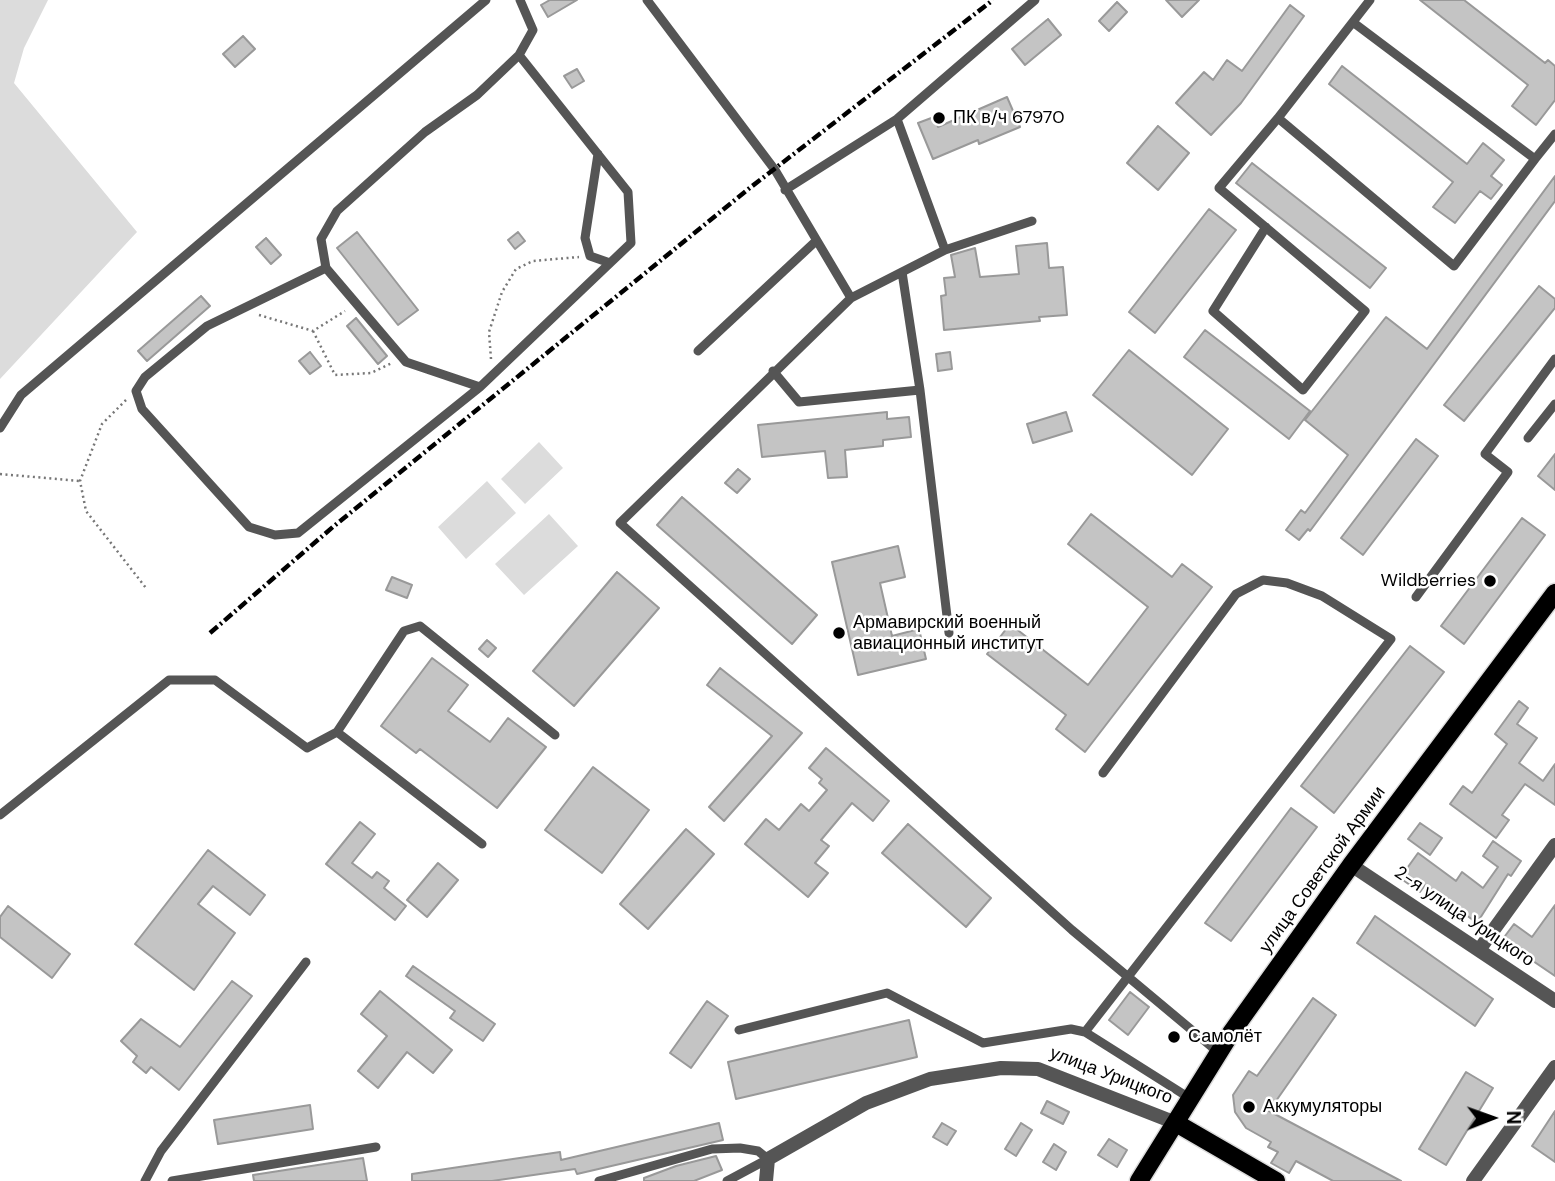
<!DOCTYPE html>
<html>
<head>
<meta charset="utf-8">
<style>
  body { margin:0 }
  #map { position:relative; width:1555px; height:1181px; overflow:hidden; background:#fff; font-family:"DM Sans",sans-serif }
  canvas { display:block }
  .north { position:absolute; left:1457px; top:1083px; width:70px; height:70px; -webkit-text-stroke:5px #fff; paint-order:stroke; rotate:89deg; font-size:19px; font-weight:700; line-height:28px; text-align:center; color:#000 }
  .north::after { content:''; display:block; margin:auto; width:24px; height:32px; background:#000; clip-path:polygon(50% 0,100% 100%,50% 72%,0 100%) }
</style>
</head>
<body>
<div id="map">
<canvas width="1555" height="1181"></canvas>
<div class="north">N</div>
</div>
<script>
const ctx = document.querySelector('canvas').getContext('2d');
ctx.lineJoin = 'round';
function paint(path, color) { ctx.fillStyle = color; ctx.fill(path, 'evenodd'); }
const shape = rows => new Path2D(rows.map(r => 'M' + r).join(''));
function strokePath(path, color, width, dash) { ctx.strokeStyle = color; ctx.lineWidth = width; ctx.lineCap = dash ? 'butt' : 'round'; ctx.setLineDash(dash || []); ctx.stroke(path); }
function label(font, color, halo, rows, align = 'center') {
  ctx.font = font + ' "DM Sans",sans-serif'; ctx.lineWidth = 5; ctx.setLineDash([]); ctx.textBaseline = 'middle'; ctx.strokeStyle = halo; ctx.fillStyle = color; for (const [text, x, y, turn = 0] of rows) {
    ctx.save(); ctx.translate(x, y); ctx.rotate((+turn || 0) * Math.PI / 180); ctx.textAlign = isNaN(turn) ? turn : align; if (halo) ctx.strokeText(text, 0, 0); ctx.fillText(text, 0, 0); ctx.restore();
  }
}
paint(shape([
  [0,0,48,0,24,48,14,83,137,232,0,379],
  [539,442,563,468,525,504,501,479],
  [487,481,516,513,466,559,438,527],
  [549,514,578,546,524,595,495,564]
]), '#dcdcdc');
const building = shape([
  [550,0,577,0,548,17,541,5,550,0],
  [1166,0,1199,0,1182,17,1166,0],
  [1420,0,1464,0,1545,63,1548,60,1555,66,1555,100,1536,125,1512,106,1528,85,1420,0],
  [1117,2,1127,12,1109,31,1099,21,1117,2],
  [1290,5,1304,16,1241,103,1211,135,1176,103,1204,72,1213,80,1227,60,1242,71,1290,5],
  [1048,19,1061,35,1025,65,1012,49,1048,19],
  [243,36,255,49,235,67,223,54,243,36],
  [1342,66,1467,164,1483,143,1504,160,1491,176,1502,185,1491,199,1480,191,1455,223,1433,207,1453,182,1329,84,1342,66],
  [577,69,584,81,572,88,564,76,577,69],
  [1007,97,1020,127,979,144,978,140,933,159,918,123,934,117,938,127,1007,97],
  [1158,126,1189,153,1158,190,1127,163,1158,126],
  [1252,163,1386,268,1370,288,1236,183,1252,163],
  [1555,176,1555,201,1310,531,1308,529,1299,540,1286,530,1301,510,1305,513,1348,455,1305,420,1386,317,1427,349,1555,176],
  [1209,209,1236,230,1155,333,1129,312,1209,209],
  [357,232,418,310,398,325,337,248,357,232],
  [518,232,525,241,515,249,508,240,518,232],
  [266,238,281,255,271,264,256,247,266,238],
  [1047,243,1049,268,1063,267,1067,315,1039,317,1040,321,944,330,941,296,946,295,944,278,955,277,951,255,975,248,980,277,1019,274,1016,246,1047,243],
  [1539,286,1555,299,1555,308,1464,421,1444,405,1539,286],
  [201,296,210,306,147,361,138,351,201,296],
  [356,318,387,356,378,364,347,326,356,318],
  [1205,330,1310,411,1289,439,1184,357,1205,330],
  [1129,350,1228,429,1192,475,1093,395,1129,350],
  [310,352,321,366,310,374,299,361,310,352],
  [950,352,952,369,938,371,936,354,950,352],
  [887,412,887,419,909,417,911,437,883,440,883,446,845,450,847,477,828,478,825,451,762,457,758,425,887,412],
  [1066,412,1072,431,1033,443,1027,424,1066,412],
  [1416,439,1438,456,1363,555,1341,538,1416,439],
  [1555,454,1555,490,1538,476,1555,454],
  [738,469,750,479,737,493,725,483,738,469],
  [682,497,817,615,792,644,657,525,682,497],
  [1091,514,1172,577,1182,564,1212,587,1085,752,1056,729,1066,715,987,654,1010,624,1088,685,1148,607,1068,544,1091,514],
  [1522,518,1545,535,1464,644,1441,626,1522,518],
  [898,546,905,577,880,583,892,636,919,629,926,659,858,675,832,562,898,546],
  [617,572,659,608,574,706,533,671,617,572],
  [392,577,412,585,407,598,386,590,392,577],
  [487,640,496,648,488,657,479,649,487,640],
  [1410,646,1444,672,1334,813,1301,786,1410,646],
  [432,658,468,685,448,711,490,742,508,718,546,747,497,808,420,749,416,753,381,726,432,658],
  [720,668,802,733,724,821,709,807,772,736,707,685,720,668],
  [1519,701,1528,708,1517,724,1537,738,1519,763,1543,781,1555,764,1555,805,1525,784,1502,815,1509,820,1496,838,1450,804,1463,786,1472,793,1507,744,1495,734,1519,701],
  [826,748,889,801,873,821,852,803,821,840,829,846,815,863,828,873,808,897,745,844,766,819,779,830,801,804,809,811,827,790,819,783,822,779,809,768,826,748],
  [593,767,649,810,602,873,545,830,593,767],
  [1291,808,1317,827,1231,941,1205,923,1291,808],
  [360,822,375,834,352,863,372,878,377,872,389,881,384,888,406,906,395,920,326,864,360,822],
  [1420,823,1442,838,1430,855,1408,839,1420,823],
  [908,824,991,898,966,927,882,853,908,824],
  [686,829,714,854,648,929,620,904,686,829],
  [1493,841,1521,861,1511,876,1508,874,1477,923,1425,885,1420,892,1400,878,1418,853,1456,881,1462,872,1483,888,1498,867,1483,856,1493,841],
  [208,850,265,895,250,915,213,886,198,904,235,933,194,990,135,944,208,850],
  [438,863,458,880,427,917,407,900,438,863],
  [1555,905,1555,976,1502,940,1514,924,1532,937,1555,905],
  [8,906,70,954,52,978,0,937,0,917,8,906],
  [1375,916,1493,999,1475,1026,1357,943,1375,916],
  [413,966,495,1024,483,1041,450,1018,455,1011,406,976,413,966],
  [232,981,252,996,179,1090,151,1067,146,1073,133,1062,137,1056,121,1041,141,1019,180,1047,232,981],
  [380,991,452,1050,433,1073,407,1052,378,1088,358,1071,387,1036,361,1014,380,991],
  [1130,992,1149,1007,1128,1035,1109,1020,1130,992],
  [1313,998,1336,1015,1269,1111,1401,1181,1333,1181,1296,1161,1289,1173,1271,1163,1278,1152,1268,1147,1271,1142,1246,1128,1235,1112,1233,1095,1249,1071,1257,1076,1313,998],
  [707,1001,728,1016,691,1068,670,1053,707,1001],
  [909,1020,917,1057,736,1099,728,1062,909,1020],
  [1466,1072,1493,1088,1446,1165,1419,1149,1466,1072],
  [1047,1101,1069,1112,1063,1124,1041,1113,1047,1101],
  [310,1105,313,1129,218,1144,214,1120,310,1105],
  [1555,1111,1555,1162,1532,1146,1555,1111],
  [719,1123,723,1140,577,1174,575,1169,492,1181,412,1181,412,1174,560,1152,561,1160,719,1123],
  [942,1123,956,1131,947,1145,933,1137,942,1123],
  [1021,1123,1032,1130,1016,1156,1005,1149,1021,1123],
  [1109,1139,1127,1150,1117,1167,1098,1155,1109,1139],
  [1054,1144,1066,1152,1056,1170,1043,1162,1054,1144],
  [716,1156,722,1170,694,1181,644,1181,644,1178,676,1166,716,1156],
  [363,1158,367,1181,254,1181,253,1175,363,1158]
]);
paint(building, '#c4c4c4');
strokePath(building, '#999', 2);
const primary = shape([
  [1176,1123,1276,1181],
  [1139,1181,1231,1033,1351,865,1555,593]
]);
strokePath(primary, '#dbdbdb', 21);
strokePath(shape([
  [259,315,313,331,345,311],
  [313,331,335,375,371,373,392,363],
  [491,359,489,332,502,292,516,269,533,261,579,257],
  [126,400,102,424,80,481,86,511,146,588],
  [0,474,80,481]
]), '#777', 2.5, [2, 3.5]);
strokePath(shape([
  [647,0,775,170,851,298,620,523,1072,930,1218,1052],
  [1370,0,1278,118,1454,266,1535,159],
  [1354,23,1535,159,1555,134],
  [519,55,533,30,520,0],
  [897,119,945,250],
  [598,154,585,238,590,256,610,263],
  [785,190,897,119,1035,0],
  [1266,227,1213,311,1303,390,1365,311,1219,188,1278,118],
  [326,268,207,326,145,377,136,391,142,409,249,527,275,535,298,533,480,387,631,243,628,192,519,55,477,95,425,132,337,211,321,239,326,268,406,362,480,387],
  [902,272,920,390,949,633],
  [851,298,945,250,1032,221],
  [698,351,816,241],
  [773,371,799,402,920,390],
  [0,428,21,395,486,0],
  [1528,438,1555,404],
  [1416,597,1508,472,1485,454,1555,359],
  [337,732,482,844],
  [0,815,169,680,215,680,307,748,337,732,404,631,420,626,555,735],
  [739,1030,887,993,983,1043,1071,1029,1085,1032,1191,1099],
  [1085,1032,1391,639,1322,596,1287,583,1263,580,1236,594,1103,773],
  [145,1181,161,1151,306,962],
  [172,1181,376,1147],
  [599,1181,712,1149,740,1148,758,1151,768,1159,727,1181]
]), '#555', 9);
strokePath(shape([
  [1351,865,1555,1001],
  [1479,950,1555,845],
  [766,1181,768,1159,866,1103,930,1079,1001,1068,1038,1069,1176,1123],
  [1473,1181,1555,1067]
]), '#555', 14);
strokePath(primary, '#000', 18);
strokePath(shape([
  [210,633,334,526,751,187,993,0]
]), '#000', 4.5, [10, 3.5, 2, 3.5]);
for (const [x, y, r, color] of [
  [939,118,7,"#000"],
  [1490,581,7,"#000"],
  [839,633,7,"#000"],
  [1174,1037,7,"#000"],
  [1249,1107,7,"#000"]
]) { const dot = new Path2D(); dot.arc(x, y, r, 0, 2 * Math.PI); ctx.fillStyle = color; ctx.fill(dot); strokePath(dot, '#fff', 2.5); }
label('18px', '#000', '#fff', [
  ["ПК в/ч 67970",953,118],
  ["Wildberries",1476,581,"right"],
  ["Армавирский военный",853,623],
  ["авиационный институт",853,644],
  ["Самолёт",1188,1037],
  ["Аккумуляторы",1263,1107]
], 'left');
label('18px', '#000', '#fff', [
  ["улица Советской Армии",1323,870,-54],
  ["2-я улица Урицкого",1464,917,34],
  ["улица Урицкого",1111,1076,21]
]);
</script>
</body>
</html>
